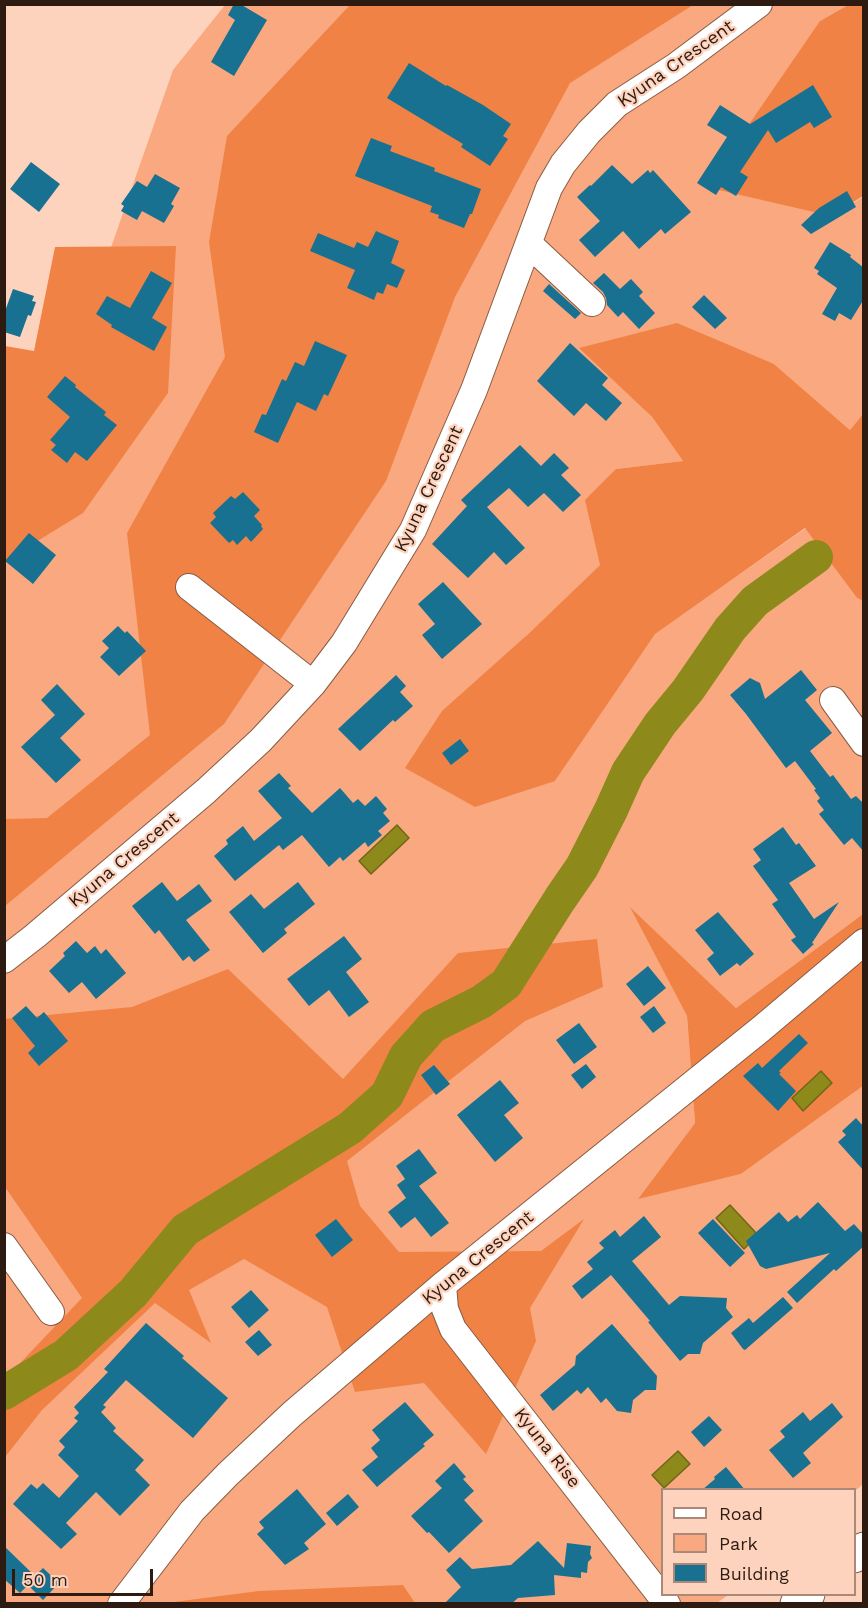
<!DOCTYPE html>
<html>
<head>
<meta charset="utf-8">
<style>
  body { margin:0 }
  #map { position:relative; width:868px; height:1608px; overflow:hidden; background:#fed3be; font-family:"Work Sans",sans-serif }
  canvas { display:block }
  .frame { position:absolute; inset:0; border:6px solid #2d1a11; pointer-events:none }
  .legend { position:absolute; left:661px; top:1488px; width:195px; height:108px; box-sizing:border-box; background:#fed3be; border:2px solid #aa8979; margin:0; padding:8px 10px; list-style:none; font-size:18px; color:#2d1a11 }
  .legend li { display:flex; align-items:center; gap:12px; height:30px }
  .legend b { width:30px; border:2px solid #aa8979 }
  .scale { position:absolute; left:12px; top:1569px; width:141px; height:27px; box-sizing:border-box; border:3px solid #2d1a11; border-top:0; padding-left:8px; font-size:18px; line-height:21px; white-space:nowrap; color:#2d1a11; -webkit-text-stroke:4px #fed3be; paint-order:stroke }
</style>
</head>
<body>
<div id="map">
<canvas width="868" height="1608"></canvas>
<div class="frame"></div>
<ul class="legend">
<li><b style="height:8px;background:#fff"></b>Road</li>
<li><b style="height:16px;background:#f9a87f"></b>Park</li>
<li><b style="height:16px;background:#187191"></b>Building</li>
</ul>
<div class="scale">50 m</div>
</div>
<script>
const ctx = document.querySelector('canvas').getContext('2d');
ctx.lineJoin = 'round';
function paint(path, color) { ctx.fillStyle = color; ctx.fill(path, 'evenodd'); }
const shape = rows => new Path2D(rows.map(r => 'M' + r).join(''));
function strokePath(path, color, width, dash) { ctx.strokeStyle = color; ctx.lineWidth = width; ctx.lineCap = dash ? 'butt' : 'round'; ctx.setLineDash(dash || []); ctx.stroke(path); }
function label(font, color, halo, rows, align = 'center') {
  ctx.font = font + ' "Work Sans",sans-serif'; ctx.lineWidth = 4.5; ctx.setLineDash([]); ctx.textBaseline = 'middle'; ctx.strokeStyle = halo; ctx.fillStyle = color; for (const [text, x, y, turn = 0] of rows) {
    ctx.save(); ctx.translate(x, y); ctx.rotate((+turn || 0) * Math.PI / 180); ctx.textAlign = isNaN(turn) ? turn : align; if (halo) ctx.strokeText(text, 0, 0); ctx.fillText(text, 0, 0); ctx.restore();
  }
}
paint(shape([
  [225,5,848,5,820,21,831,216,863,197,863,414,850,430,774,364,580,348,652,417,683,461,616,469,600,565,526,636,555,781,654,634,806,528,857,598,863,601,863,914,736,1008,632,909,687,1016,695,1123,639,1198,741,1174,863,1086,863,1484,855,1491,854,1490,662,1490,662,1594,728,1595,717,1603,5,1604,5,495,78,342,173,70]
]), '#f9a87f');
paint(shape([
  [350,5,693,5,570,83,455,297,386,481,224,724,5,906,5,819,47,818,150,735,127,533,225,357,209,242,227,136],
  [848,5,863,5,863,196,831,216,706,187,820,21],
  [176,246,168,393,83,513,5,561,5,346,34,351,55,247],
  [677,323,774,364,850,430,863,414,863,601,857,598,805,528,655,634,555,781,475,807,405,768,442,711,526,636,600,565,585,500,616,469,683,461,652,417,579,348],
  [630,907,736,1008,863,914,863,1086,741,1174,638,1199,695,1123,687,1016],
  [597,939,603,987,525,1021,347,1161,360,1206,399,1252,541,1251,584,1219,530,1308,536,1341,486,1454,424,1383,355,1392,327,1307,244,1259,189,1290,211,1343,155,1303,42,1410,5,1457,5,1379,82,1298,5,1187,5,1019,132,1007,228,969,343,1079,458,953],
  [403,1585,415,1603,166,1603,259,1591]
]), '#f18245');
const water = shape([
  [397,825,409,838,371,874,359,861,397,825],
  [821,1071,832,1083,803,1111,792,1098,821,1071],
  [730,1205,758,1235,744,1249,716,1218,730,1205],
  [678,1451,690,1464,664,1488,652,1475,678,1451]
]);
paint(water, '#8d891b');
strokePath(water, '#706818', 1.5);
strokePath(shape([
  [4,1393,66,1355,133,1293,185,1230,350,1128,387,1095,406,1056,433,1026,481,1002,506,984,560,899,582,867,611,810,628,772,660,724,688,690,730,629,755,601,816,557]
]), '#8d891b', 34);
paint(shape([
  [234,4,240,4,267,20,234,76,211,62,235,20,228,15],
  [409,63,446,86,447,85,483,105,511,124,503,136,508,139,490,166,461,147,463,144,387,98],
  [813,85,832,117,814,128,810,122,776,143,768,130,740,172,748,177,736,196,721,187,716,195,697,183,727,137,707,125,720,105,750,124],
  [371,138,392,146,390,151,435,168,434,171,481,189,472,214,470,214,464,228,438,218,439,215,430,212,432,206,355,176],
  [31,162,60,184,39,212,10,189],
  [612,165,632,184,648,170,650,173,653,170,691,212,665,234,661,229,639,249,623,231,595,257,579,240,600,221,577,197,590,185,591,186],
  [155,174,180,188,171,204,174,206,164,223,142,211,137,220,121,211,124,206,121,204,137,181,147,187],
  [847,191,856,207,811,234,801,225,819,208],
  [376,231,399,241,391,263,405,270,397,288,387,284,383,294,377,292,374,300,347,288,355,270,310,251,318,233,354,248,357,242,368,247],
  [830,242,851,255,850,257,864,268,864,299,851,320,839,313,835,321,822,314,837,288,817,274,819,271,814,268],
  [151,271,172,283,152,318,167,327,154,351,111,327,112,325,96,314,107,296,130,308],
  [604,273,620,289,631,279,643,292,639,296,655,313,639,329,623,312,618,317,607,305,606,298,603,292,593,283],
  [549,284,581,313,575,319,543,291],
  [13,289,34,296,32,301,36,302,31,316,28,315,20,337,4,332,4,314],
  [704,295,727,318,715,329,692,307],
  [315,341,347,355,328,396,324,394,316,411,297,402,278,443,254,432,262,414,266,415,282,379,286,381,295,362,304,366],
  [570,343,608,378,602,385,622,403,606,421,586,403,574,416,537,381],
  [65,376,76,385,75,387,106,412,104,415,117,425,87,461,75,452,67,463,51,450,56,445,50,440,70,417,47,397],
  [520,445,541,466,554,453,569,468,561,475,581,495,563,512,544,493,528,507,509,488,487,507,525,548,506,565,494,552,468,578,432,544,467,506,461,500],
  [243,492,260,510,254,516,262,525,261,526,263,529,251,542,246,536,237,545,233,540,229,543,210,523,216,517,213,513,231,496,235,499],
  [29,533,56,555,33,584,5,561],
  [443,582,482,624,442,659,422,635,435,624,418,604],
  [118,626,125,633,127,631,146,651,119,676,100,657,109,648,102,641],
  [801,670,817,690,805,700,832,733,810,751,830,777,833,775,851,799,856,796,864,804,864,852,852,838,844,845,819,814,824,810,817,801,820,798,814,790,816,789,795,761,786,768,746,714,730,695,750,678,760,683,765,699],
  [396,675,406,686,400,692,413,706,395,722,393,720,360,751,338,729],
  [57,684,85,714,60,738,81,760,56,783,21,747,55,715,41,700],
  [460,739,469,751,451,765,442,753],
  [279,773,291,786,288,788,312,813,340,788,353,803,358,799,365,806,376,796,387,809,383,813,390,821,378,831,382,835,368,847,365,842,343,861,340,857,329,867,302,835,283,850,279,845,235,881,214,856,228,844,226,840,243,826,254,841,282,818,258,791],
  [783,827,796,845,799,843,816,866,789,883,814,919,839,902,812,943,814,944,803,954,791,940,796,937,772,904,778,900,753,866,761,860,753,849],
  [162,882,177,901,199,884,212,901,186,920,210,950,194,962,189,956,183,961,159,930,155,934,132,906],
  [298,882,315,904,284,929,287,933,263,953,229,912,251,894,264,909],
  [718,912,754,954,740,966,737,963,720,976,707,959,714,953,695,930],
  [344,936,362,959,346,972,369,1002,349,1017,329,990,309,1006,287,979],
  [76,941,87,953,95,946,101,954,106,949,126,973,96,999,82,982,69,993,49,971,65,956,63,953],
  [648,966,666,988,644,1006,626,984],
  [26,1006,37,1018,44,1012,68,1041,39,1066,28,1053,35,1046,12,1018],
  [654,1006,666,1023,653,1033,640,1017],
  [579,1023,597,1047,574,1064,556,1040],
  [799,1034,808,1043,779,1071,781,1073,779,1074,796,1091,778,1111,743,1076,758,1063,762,1068],
  [586,1064,596,1077,582,1089,571,1075],
  [434,1065,450,1084,436,1095,421,1075],
  [500,1080,519,1103,504,1115,523,1138,495,1162,457,1115],
  [856,1118,864,1127,864,1171,838,1142,846,1135,842,1131],
  [419,1149,437,1173,419,1186,449,1223,431,1237,415,1217,401,1228,388,1212,406,1198,397,1185,405,1179,396,1166],
  [818,1202,845,1231,854,1224,864,1235,864,1246,836,1271,834,1269,797,1303,787,1292,830,1253,766,1269,760,1266,746,1241,779,1212,788,1222,797,1215,800,1219],
  [644,1216,661,1237,632,1261,669,1305,680,1296,727,1298,726,1308,733,1317,703,1343,700,1354,688,1354,680,1361,648,1322,650,1321,611,1275,582,1299,572,1286,593,1269,587,1262,604,1248,599,1243,615,1230,620,1237],
  [336,1219,353,1240,332,1257,315,1235],
  [713,1219,745,1253,730,1267,698,1233],
  [251,1290,269,1310,249,1328,231,1307],
  [783,1297,793,1308,745,1350,743,1349,731,1333,749,1318,753,1323],
  [146,1323,184,1356,182,1358,228,1398,193,1438,126,1380,103,1405,106,1407,101,1412,116,1428,113,1431,144,1460,135,1470,150,1485,120,1516,96,1492,66,1523,77,1534,61,1549,13,1504,31,1484,37,1489,43,1483,59,1498,79,1476,58,1455,65,1447,59,1441,78,1421,74,1418,79,1413,74,1407,108,1372,104,1369],
  [612,1324,657,1376,656,1390,645,1390,633,1400,631,1413,617,1411,606,1398,601,1403,588,1387,581,1394,577,1390,553,1411,540,1395,575,1365,576,1356],
  [259,1330,272,1345,258,1356,245,1342],
  [405,1402,434,1435,423,1444,425,1446,377,1487,362,1470,378,1457,371,1448,380,1440,372,1430],
  [832,1403,843,1417,803,1453,811,1463,793,1478,769,1450,785,1437,780,1431,803,1412,810,1421],
  [709,1416,722,1430,704,1447,691,1432],
  [454,1463,466,1477,463,1479,474,1491,464,1500,483,1521,449,1553,429,1532,427,1533,411,1516,442,1488,435,1481],
  [726,1467,745,1490,702,1490,715,1479,714,1477],
  [297,1489,326,1524,304,1543,309,1549,285,1565,257,1534,264,1528,259,1522],
  [348,1494,359,1507,337,1526,326,1513],
  [538,1541,564,1568,567,1543,591,1546,590,1554,592,1558,588,1562,587,1573,581,1572,581,1578,554,1575,555,1595,518,1598,511,1604,444,1604,461,1587,446,1570,460,1557,472,1569,511,1565],
  [4,1546,35,1576,43,1568,59,1583,43,1600,28,1585,20,1593,4,1579]
]), '#187191');
const minor = shape([
  [529,244,592,303],
  [189,587,313,684],
  [833,700,864,743],
  [4,960,35,936,206,791,261,740,313,684,344,643,413,530,474,390,549,188,563,164,589,132,617,104,676,66,759,4],
  [4,1246,51,1312],
  [443,1285,445,1309,453,1329,667,1604],
  [121,1604,192,1511,228,1474,292,1414,443,1285,761,1029,864,942]
]);
const major = shape([
  [854,1556,864,1549],
  [797,1604,808,1594]
]);
strokePath(minor, '#895b44', 28);
strokePath(major, '#895b44', 35);
strokePath(minor, '#fff', 26);
strokePath(major, '#fff', 33);
label('18px', '#2d1a11', '#fed3be', [
  ["Kyuna Crescent",676,64,-35],
  ["Kyuna Crescent",429,489,-65],
  ["Kyuna Crescent",124,860,-40],
  ["Kyuna Crescent",478,1258,-39],
  ["Kyuna Rise",547,1448,52]
]);
</script>
</body>
</html>
